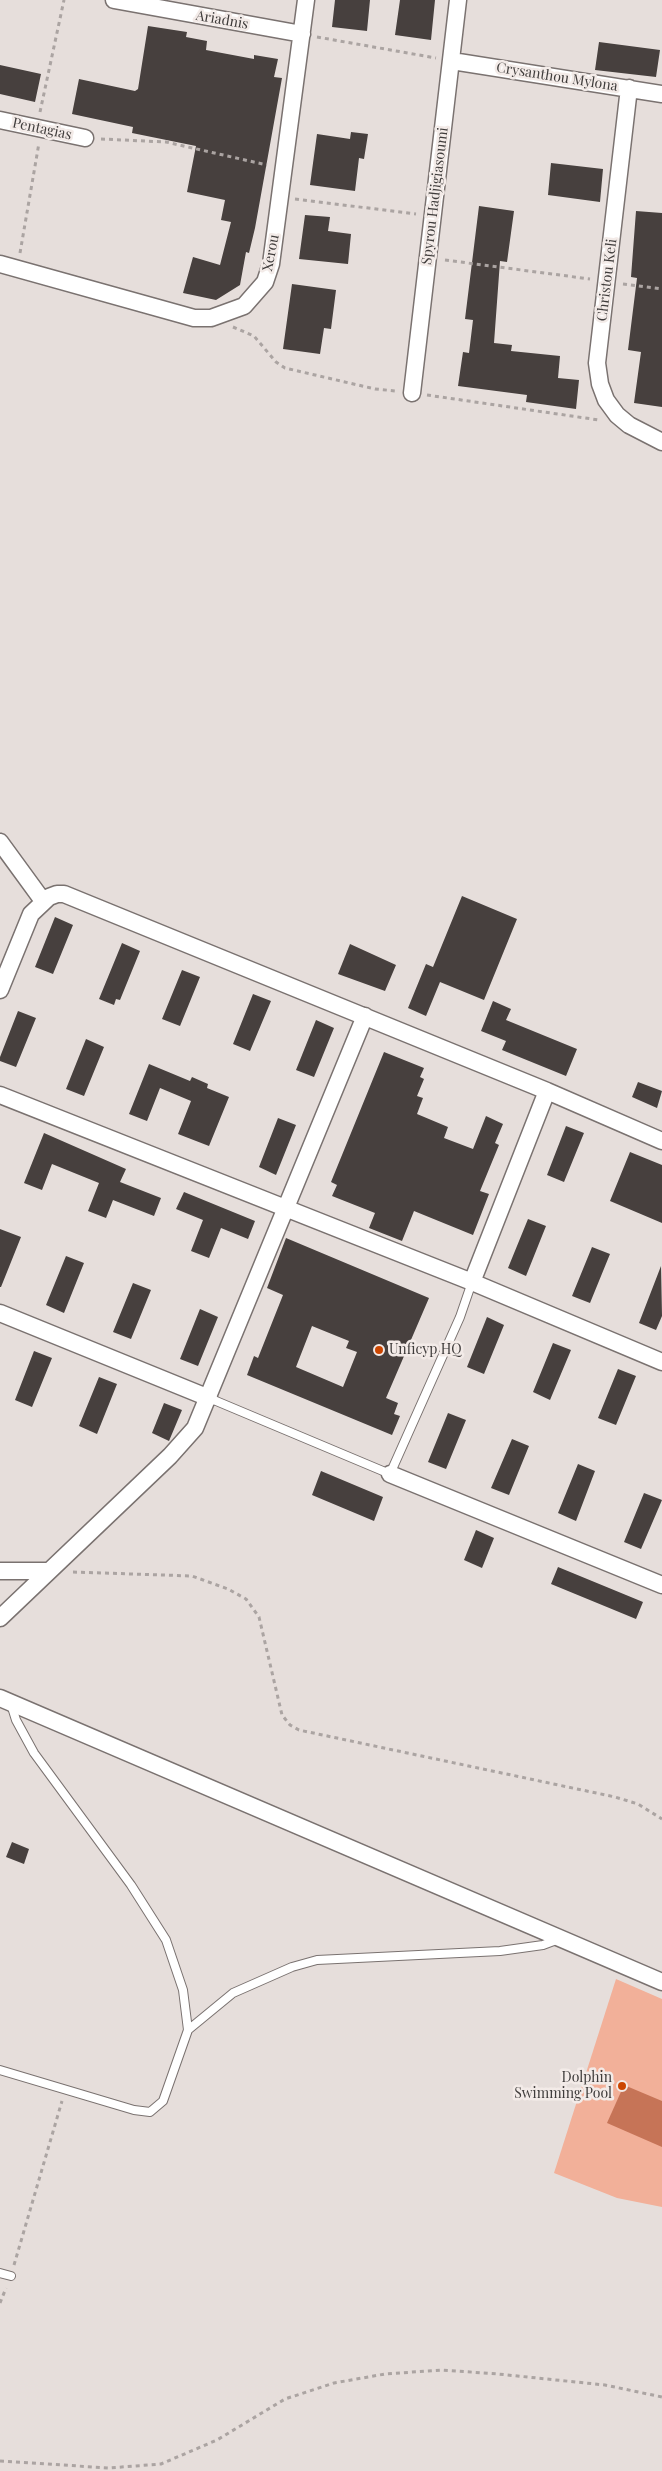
<!DOCTYPE html>
<html>
<head>
<meta charset="utf-8">
<style>
  body { margin:0 }
  canvas { display:block; background:#e6dedb }
</style>
</head>
<body>
<canvas width="662" height="2471"></canvas>
<script>
const ctx = document.querySelector('canvas').getContext('2d');
ctx.lineJoin = 'round';
function paint(path, color) { ctx.fillStyle = color; ctx.fill(path, 'evenodd'); }
const shape = rows => new Path2D(rows.map(r => 'M' + r).join(''));
function strokePath(path, color, width, dash) { ctx.strokeStyle = color; ctx.lineWidth = width; ctx.lineCap = dash ? 'butt' : 'round'; ctx.setLineDash(dash || []); ctx.stroke(path); }
function label(font, color, halo, rows, align = 'center') {
  ctx.font = font + ' "Playfair Display",serif'; ctx.lineWidth = 5; ctx.setLineDash([]); ctx.textBaseline = 'middle'; ctx.strokeStyle = halo; ctx.fillStyle = color; for (const [text, x, y, turn = 0] of rows) {
    ctx.save(); ctx.translate(x, y); ctx.rotate((+turn || 0) * Math.PI / 180); ctx.textAlign = isNaN(turn) ? turn : align; if (halo) ctx.strokeText(text, 0, 0); ctx.fillText(text, 0, 0); ctx.restore();
  }
}
paint(shape([
  [616,1979,662,1999,662,2207,617,2198,554,2173]
]), '#f2b099');
paint(shape([
  [624,2085,662,2101,662,2147,607,2123]
]), '#c67457');
paint(shape([
  [335,0,370,0,367,31,332,27],
  [400,0,435,0,431,40,395,35],
  [148,26,187,32,186,37,207,41,206,50,254,59,254,55,278,59,274,77,282,78,255,228,249,253,246,252,240,285,216,300,183,293,193,257,220,265,231,222,221,220,225,200,187,192,196,146,132,133,133,127,72,114,79,79,135,91,138,89],
  [599,42,660,50,656,77,595,70],
  [0,65,41,74,35,102,0,94],
  [351,132,368,134,364,159,359,158,355,191,310,185,317,134,350,139],
  [551,163,603,169,600,202,548,195],
  [479,206,514,211,507,262,500,261,494,343,512,345,511,351,560,356,558,378,579,380,576,409,526,402,527,395,458,386,463,352,469,353,473,320,465,319],
  [636,211,662,213,662,407,634,403,641,352,628,350,637,278,631,277],
  [305,215,330,217,328,231,351,234,348,264,299,259],
  [292,284,336,290,331,329,324,328,320,354,283,349],
  [462,896,517,919,484,1000,440,982,426,1016,408,1008,426,964,433,967],
  [55,917,73,925,53,974,35,967],
  [122,943,140,951,120,1000,116,999,114,1005,99,999],
  [350,944,396,965,385,991,338,974],
  [182,970,200,977,180,1026,162,1019],
  [253,994,271,1001,250,1051,233,1044],
  [493,1001,511,1009,506,1020,577,1049,566,1076,502,1050,506,1041,481,1031],
  [18,1011,36,1018,16,1067,0,1061,0,1057],
  [316,1020,334,1028,314,1077,296,1070],
  [86,1039,104,1047,84,1096,66,1089],
  [384,1052,424,1068,420,1077,424,1079,417,1096,423,1098,417,1114,448,1127,444,1138,473,1149,486,1116,503,1124,495,1143,499,1145,480,1191,489,1194,473,1235,414,1211,402,1241,369,1228,375,1213,332,1196,337,1185,331,1182],
  [149,1064,190,1081,192,1077,208,1084,207,1088,229,1097,209,1146,178,1134,191,1101,160,1088,147,1121,129,1114],
  [638,1082,662,1091,657,1108,632,1097],
  [278,1118,296,1125,276,1175,259,1167],
  [566,1126,584,1133,564,1182,547,1175],
  [44,1133,126,1169,120,1182,161,1198,154,1216,113,1200,106,1218,88,1211,99,1183,52,1164,42,1190,24,1183],
  [630,1152,662,1165,662,1223,610,1201],
  [184,1192,255,1221,248,1239,221,1228,209,1258,191,1251,203,1220,176,1209],
  [528,1219,546,1226,526,1276,508,1268],
  [0,1229,21,1237,1,1287,0,1287],
  [286,1238,429,1298,386,1398,398,1403,394,1414,400,1416,392,1435,247,1375,254,1356,258,1358,283,1295,267,1288],
  [312,1326,349,1341,346,1348,357,1352,343,1387,296,1367],
  [592,1247,610,1254,590,1303,572,1296],
  [66,1256,84,1263,64,1313,46,1305],
  [661,1266,662,1316,656,1330,639,1323],
  [133,1283,151,1290,131,1339,113,1332],
  [200,1309,218,1317,198,1366,180,1359],
  [487,1317,504,1325,484,1374,467,1367],
  [553,1343,571,1350,550,1400,533,1392],
  [34,1351,52,1358,32,1407,15,1400],
  [618,1369,636,1376,616,1425,598,1418],
  [99,1377,117,1384,97,1434,79,1426],
  [164,1403,182,1410,169,1441,152,1433],
  [448,1413,466,1420,446,1469,428,1462],
  [512,1439,529,1446,509,1495,491,1488],
  [578,1464,595,1471,576,1521,558,1513],
  [321,1471,383,1497,374,1521,312,1495],
  [644,1493,662,1500,641,1549,624,1542],
  [476,1530,494,1538,482,1568,464,1560],
  [558,1567,643,1602,636,1619,551,1584],
  [12,1842,29,1849,24,1864,6,1857]
]), '#47403e');
const service = shape([
  [209,1398,390,1474,460,1317,472,1282],
  [188,2030,233,1993,292,1967,317,1960,500,1951,543,1945,559,1939],
  [0,2070,134,2110,150,2112,163,2101,188,2030,183,1990,166,1940,131,1885,34,1753,16,1720,11,1704],
  [0,2273,11,2276]
]);
const minor = shape([
  [114,0,302,34],
  [452,61,662,94],
  [629,88,597,363,600,384,606,400,617,415,629,425,662,442],
  [0,120,85,138],
  [0,264,194,318,211,318,244,306,265,282,271,264,306,0],
  [412,393,458,0],
  [0,842,43,901],
  [0,990,31,914,49,897,57,894,64,894,547,1091,662,1141],
  [0,1095,472,1282,662,1362],
  [472,1282,547,1091],
  [0,1313,209,1398],
  [390,1474,662,1585],
  [0,1571,49,1571],
  [0,1618,170,1456,195,1428,365,1016],
  [0,1698,662,1982]
]);
strokePath(service, '#7a7270', 10);
strokePath(minor, '#7a7270', 19);
strokePath(shape([
  [317,37,436,58],
  [40,112,64,0],
  [101,139,166,142,267,165],
  [295,199,416,214],
  [20,253,39,143],
  [445,260,590,279],
  [623,284,662,289],
  [233,327,254,336,276,362,285,368,375,389,396,391],
  [427,395,599,420],
  [73,1572,192,1576,228,1589,246,1599,259,1617,282,1715,290,1725,299,1730,615,1797,638,1804,662,1819],
  [14,2265,62,2101],
  [0,2303,6,2288],
  [0,2461,109,2468,161,2464,217,2440,285,2399,334,2383,385,2374,442,2370,498,2374,605,2385,662,2397]
]), '#aba4a2', 3, [4, 4]);
strokePath(service, '#fff', 8);
strokePath(minor, '#fff', 16);
for (const [x, y, r, color] of [
  [379,1350,5,"#cb4601"],
  [622,2086,5,"#cb4601"]
]) { const dot = new Path2D(); dot.arc(x, y, r, 0, 2 * Math.PI); ctx.fillStyle = color; ctx.fill(dot); strokePath(dot, '#f3ebe8', 2); }
label('14px', '#3f3c3b', '#f3ebe8', [
  ["Ariadnis",222,20,10],
  ["Crysanthou Mylona",557,77,9],
  ["Pentagias",42,129,12],
  ["Spyrou Hadjigiasoumi",435,196,-83],
  ["Xerou",271,253,-79],
  ["Christou Keli",607,280,-83]
]);
label('14px', '#3f3c3b', '#f3ebe8', [
  ["Unficyp HQ",389,1350],
  ["Dolphin",612,2078,"right"],
  ["Swimming Pool",612,2094,"right"]
], 'left');
</script>
</body>
</html>
